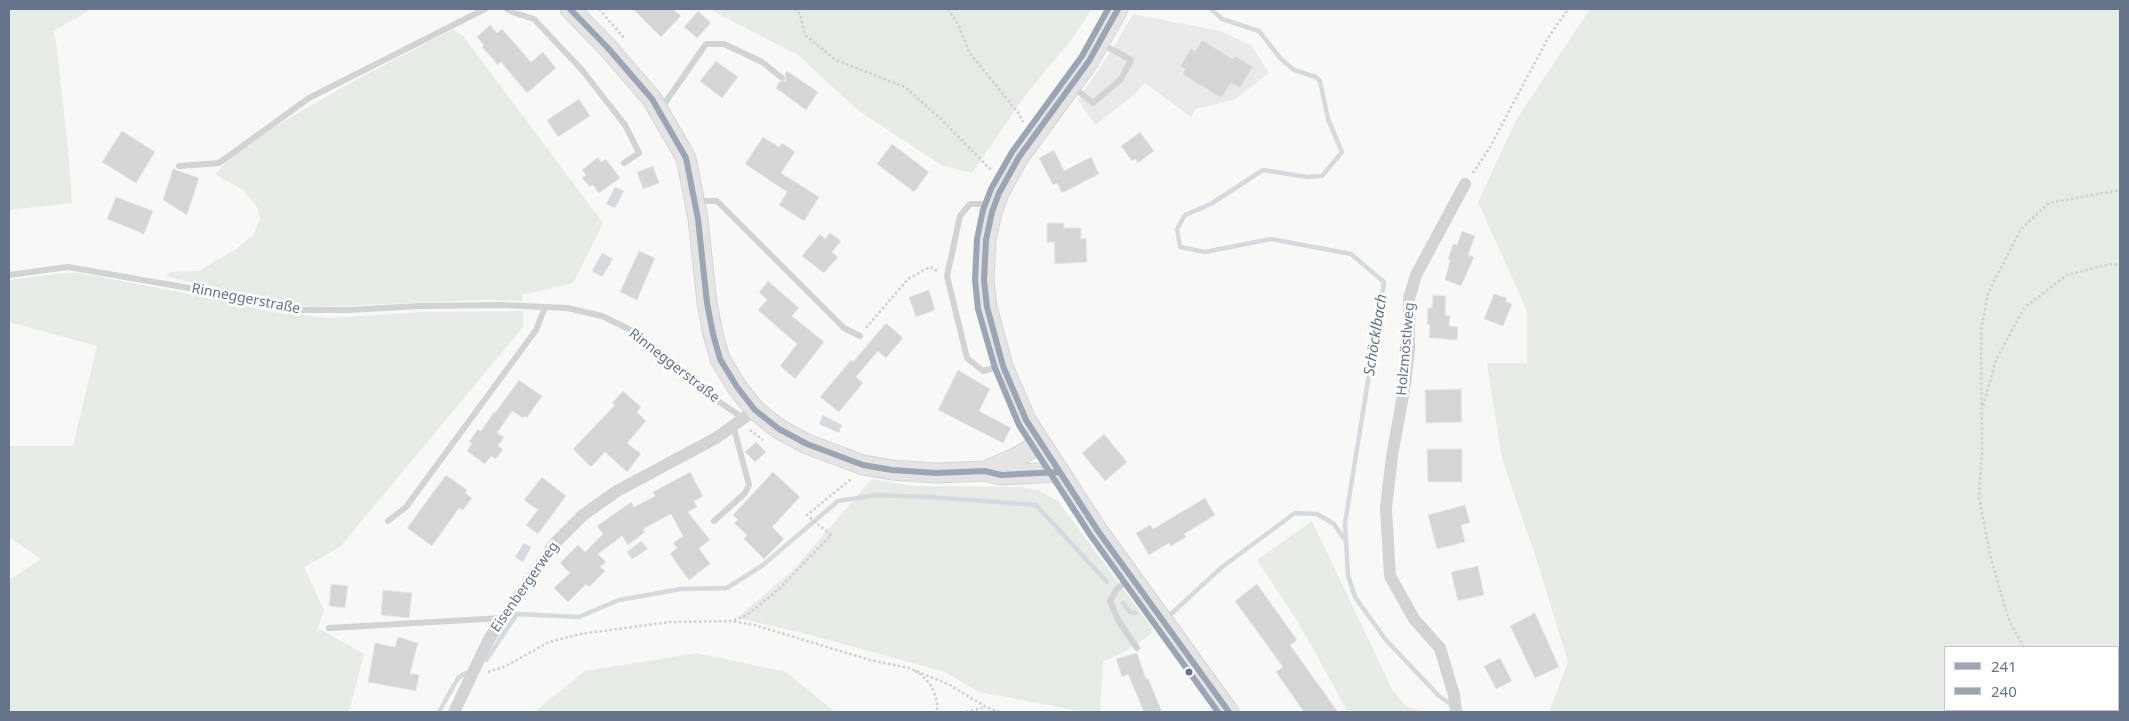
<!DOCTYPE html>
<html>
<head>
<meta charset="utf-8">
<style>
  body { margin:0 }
  #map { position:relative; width:2129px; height:721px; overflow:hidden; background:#f8f8f7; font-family:"Noto Sans",sans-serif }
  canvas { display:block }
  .frame { position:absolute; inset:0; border:10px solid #65748a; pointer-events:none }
  .legend { position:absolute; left:1944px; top:646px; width:175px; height:65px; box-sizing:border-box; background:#fff; border:1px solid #c1c7d0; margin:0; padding:6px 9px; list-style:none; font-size:15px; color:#65748a }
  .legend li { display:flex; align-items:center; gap:10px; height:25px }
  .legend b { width:25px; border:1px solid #c1c7d0 }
</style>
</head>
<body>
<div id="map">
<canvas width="2129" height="721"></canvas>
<div class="frame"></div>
<ul class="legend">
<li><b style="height:6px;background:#9ba5b3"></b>241</li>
<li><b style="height:6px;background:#9ba5b3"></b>240</li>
</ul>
</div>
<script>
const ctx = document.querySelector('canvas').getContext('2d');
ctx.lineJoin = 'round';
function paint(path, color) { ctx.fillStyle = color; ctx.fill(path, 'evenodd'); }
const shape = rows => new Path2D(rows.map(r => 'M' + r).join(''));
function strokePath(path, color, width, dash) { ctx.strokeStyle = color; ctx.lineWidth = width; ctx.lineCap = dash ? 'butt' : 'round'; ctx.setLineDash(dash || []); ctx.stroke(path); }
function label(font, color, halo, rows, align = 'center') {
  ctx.font = font + ' "Noto Sans",sans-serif'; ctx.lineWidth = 5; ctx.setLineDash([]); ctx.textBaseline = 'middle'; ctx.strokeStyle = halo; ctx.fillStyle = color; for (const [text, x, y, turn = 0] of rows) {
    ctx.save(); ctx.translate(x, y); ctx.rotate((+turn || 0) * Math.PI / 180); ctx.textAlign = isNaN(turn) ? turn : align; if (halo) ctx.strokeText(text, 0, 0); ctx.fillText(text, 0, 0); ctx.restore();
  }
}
paint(shape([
  [1133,14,1220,31,1252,46,1269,73,1236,99,1196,109,1191,117,1145,83,1134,95,1095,125,1078,100,1115,45]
]), '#e8e9e9');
paint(shape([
  [9,9,88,9,87,12,53,31,56,41,69,158,72,203,9,210],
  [709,9,1092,9,1072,39,1027,93,972,173,941,165,859,111,798,55],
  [1590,9,2120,9,2120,712,1549,712,1568,662,1537,561,1502,459,1487,363,1527,363,1527,311,1478,202,1516,120],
  [1945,647,2118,647,2118,710,1945,710],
  [453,29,463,36,603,223,573,283,522,295,522,301,482,300,312,307,227,292,166,276,171,272,199,271,236,249,253,235,260,219,257,207,243,190,215,174,230,158,276,126,341,88],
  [63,273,79,273,175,291,273,312,329,318,422,312,523,311,523,327,340,547,304,567,324,610,318,628,364,654,349,712,9,712,9,580,41,559,9,537,9,446,73,446,97,346,9,322,9,280],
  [872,479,915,486,1022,487,1038,490,1058,501,1153,629,1151,634,1128,650,1103,662,1100,712,1085,712,979,692,945,672,803,633,737,618,792,571],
  [1312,521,1393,691,1406,706,1425,712,1348,712,1298,622,1257,560],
  [697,653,786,672,835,712,534,712,585,671]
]), '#e7ebe5');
paint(shape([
  [615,187,624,191,615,208,606,204],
  [602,253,613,259,602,277,592,271],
  [823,415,842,425,839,433,819,424],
  [641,541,648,549,632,559,627,552],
  [524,543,531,547,523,562,515,557]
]), '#d4dade');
strokePath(shape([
  [1211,9,1222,19,1259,31,1281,59,1294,70,1316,77,1320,81,1328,119,1342,152,1322,176,1307,177,1263,170,1211,204,1185,215,1177,229,1180,247,1205,252,1271,239,1351,254,1384,282,1345,523,1348,575,1355,597,1386,640,1439,696,1452,705],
  [1123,603,1130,612,1136,613],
  [1171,614,1222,567,1295,513,1317,514,1334,524,1345,540],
  [486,660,517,614,579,617,619,600,681,589,727,588,763,565,838,501,876,495,929,497,1036,505,1107,582],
  [439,712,458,678,466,673]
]), '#d4dade', 4.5);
const building = shape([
  [633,9,673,9,681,16,661,37,633,9],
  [698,11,711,23,697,38,684,27,698,11],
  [490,25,497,33,502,29,531,62,543,52,556,68,527,93,501,62,498,65,482,47,484,45,477,37,490,25],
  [1202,40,1233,59,1235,56,1253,67,1240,88,1231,83,1221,98,1182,74,1185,69,1180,66,1191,48,1195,51,1202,40],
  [716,61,738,77,722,98,700,81,716,61],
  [787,71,818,92,806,110,776,88,779,82,786,81,785,74,787,71],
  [579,99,590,116,558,137,547,120,579,99],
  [122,131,155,152,136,183,102,162,122,131],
  [1140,132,1154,151,1138,163,1135,159,1132,161,1121,146,1140,132],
  [763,137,779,147,782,143,795,152,781,173,819,197,804,221,779,205,787,192,745,164,763,137],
  [892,144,929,172,914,192,877,164,892,144],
  [1054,150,1064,171,1091,157,1099,174,1062,193,1057,183,1053,185,1039,158,1054,150],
  [598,157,601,162,606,159,620,178,599,193,593,185,590,187,582,178,586,175,582,170,598,157],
  [653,166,659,183,643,189,637,172,653,166],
  [173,169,199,178,187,215,163,200,173,169],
  [116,197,153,211,144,234,107,219,116,197],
  [1047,223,1064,223,1064,228,1081,228,1081,239,1086,238,1087,262,1055,264,1054,242,1047,243,1047,223],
  [1462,231,1475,236,1468,255,1474,257,1461,286,1445,280,1450,260,1448,259,1453,244,1457,245,1462,231],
  [830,233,841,241,832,252,838,257,824,273,802,256,820,234,825,239,830,233],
  [639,251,655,258,637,300,620,292,639,251],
  [768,281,799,308,792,316,824,342,795,379,780,366,797,344,758,310,767,300,759,292,768,281],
  [929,290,935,310,916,317,909,297,929,290],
  [1494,294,1507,298,1506,302,1512,304,1503,326,1484,319,1494,294],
  [1433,295,1446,296,1445,315,1450,316,1449,326,1458,327,1457,340,1429,338,1430,325,1427,324,1428,308,1432,308,1433,295],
  [886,323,903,338,886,358,878,351,856,377,863,383,839,412,820,397,851,360,853,362,886,323],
  [958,370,990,389,979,411,1011,428,1003,443,938,410,958,370],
  [519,380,542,396,527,418,525,416,523,418,512,411,497,433,504,437,498,446,503,449,496,459,491,456,485,464,467,451,472,443,469,442,478,429,481,431,494,412,495,413,519,380],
  [1461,389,1462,422,1426,423,1425,390,1461,389],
  [623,391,641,407,637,412,646,421,627,443,641,454,627,472,605,452,591,467,573,449,615,405,612,403,623,391],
  [1104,434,1127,462,1105,481,1082,453,1104,434],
  [756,442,766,452,755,462,745,452,756,442],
  [1427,449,1462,449,1462,482,1428,482,1427,449],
  [690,472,703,496,694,501,697,507,688,512,710,540,699,548,710,564,689,580,670,554,677,548,673,543,683,536,671,514,643,529,645,532,628,545,622,536,598,554,606,562,600,567,605,571,589,587,586,584,568,602,554,588,570,573,560,563,578,545,585,552,603,534,597,526,631,502,634,507,655,496,653,492,690,472],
  [773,472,800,497,772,527,784,539,764,559,744,539,747,535,734,523,738,520,733,515,773,472],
  [446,475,467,490,465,493,472,498,463,510,459,508,432,546,407,528,446,475],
  [542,477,566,496,538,534,526,525,538,510,524,500,542,477],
  [1205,498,1215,515,1184,534,1186,537,1171,546,1169,543,1149,555,1136,533,1150,525,1153,529,1205,498],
  [1465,505,1470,523,1461,525,1465,542,1437,549,1428,515,1465,505],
  [1478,566,1484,595,1458,601,1451,572,1478,566],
  [331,584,348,586,345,608,329,606,331,584],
  [1257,584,1297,640,1290,645,1338,712,1304,712,1276,672,1283,667,1235,601,1257,584],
  [383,590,412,593,409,618,381,615,383,590],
  [1535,613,1559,667,1535,678,1510,626,1535,613],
  [398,637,418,643,410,673,419,675,416,691,368,682,375,643,395,647,398,637],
  [1137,653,1146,679,1148,678,1162,712,1144,712,1128,674,1122,677,1116,659,1137,653],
  [1500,658,1512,681,1496,689,1484,666,1500,658]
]);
paint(building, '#d4d5d6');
strokePath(building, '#e8e8e6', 1);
const secondary = shape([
  [570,9,608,48,652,99,686,158,698,219,707,303,713,334,720,359,737,387,755,410,779,429,807,444,863,465,892,470,936,473,985,471,1001,475,1059,472],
  [1118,9,1089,61,1019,157,999,193,992,212,986,240,984,280,987,307,1003,366,1026,420,1098,531,1229,712],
  [985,471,1019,456,1040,443]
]);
strokePath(secondary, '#d3d5d7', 21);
strokePath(shape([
  [599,9,624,38],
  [794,9,800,14,805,35,836,60,905,87,940,118,992,171],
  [948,9,959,26,969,52,1019,114,1023,122],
  [1473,173,1490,147,1548,38,1568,9],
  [866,328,908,279,930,267,937,271],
  [1983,406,1996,360,2024,308,2067,275,2110,264,2120,265],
  [750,430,763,440],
  [734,620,747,615,780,588,831,535,807,515,851,479],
  [2024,647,2009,621,1990,555,1979,497,1982,452,1981,330,1988,293,2021,229,2049,203,2120,190],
  [915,671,923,676,932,687,937,701,937,712],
  [488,672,504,667,549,642,580,634,670,622,732,621,754,625,870,660,909,668,948,684,986,707,1000,712],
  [2060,710,2062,712],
  [966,712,986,707]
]), '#cecfd1', 2.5, [2.5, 2.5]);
strokePath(shape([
  [507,9,512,12,534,19,582,70,625,125,639,153,624,163],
  [1072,86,1093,103,1121,79,1131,60,1102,44],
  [660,110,706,44,724,44,762,62,782,78],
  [179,166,219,163,309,98,485,9],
  [695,201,717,201,844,328,860,336],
  [990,211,981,204,970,204,960,216,947,276,967,358,983,371,1002,366],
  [9,275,68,267,229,295,270,306,303,310,349,310,419,306,502,305,567,308,602,316,635,332,657,349,712,397,743,418],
  [388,521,406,507,536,330,545,307],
  [714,521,745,493,749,485,733,425],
  [1130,578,1117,589,1110,601,1118,620,1137,648],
  [329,628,502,618]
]), '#d2d3d4', 6);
strokePath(shape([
  [454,712,489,639,555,543,583,515,617,491,716,438,755,410],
  [1456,712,1454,695,1440,648,1414,619,1390,576,1386,508,1392,456,1405,384,1409,349,1409,299,1416,275,1465,184]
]), '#d2d3d4', 12);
strokePath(secondary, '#e4e4e5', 19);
strokePath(shape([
  [570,9,608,48,652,99,686,158,698,219,707,303,713,334,720,359,737,387,755,410,779,429,807,444,863,465,892,470,936,473,985,471,1001,475,1059,472],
  [1118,9,1089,61,1019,157,999,193,992,212,986,240,984,280,987,307,1003,366,1026,420,1098,531,1229,712]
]), '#9ba5b3', 6);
strokePath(shape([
  [1108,9,1082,56,1012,152,991,189,983,210,977,239,975,280,978,309,995,368,1019,425,1091,536,1218,712]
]), '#9ba5b3', 6);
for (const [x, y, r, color] of [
  [1189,672,4.5,"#65748a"]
]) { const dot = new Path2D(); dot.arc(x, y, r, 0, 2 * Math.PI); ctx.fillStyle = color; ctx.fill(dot); strokePath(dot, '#fff', 2); }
label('14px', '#65748a', '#fff', [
  ["Rinneggerstraße",246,299,11],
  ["Holzmöstlweg",1406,349,-85],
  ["Rinneggerstraße",674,366,38],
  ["Eisenbergerweg",525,587,-55]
]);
label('italic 15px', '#617685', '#fff', [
  ["Schöcklbach",1376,335,-81]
]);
</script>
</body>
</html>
